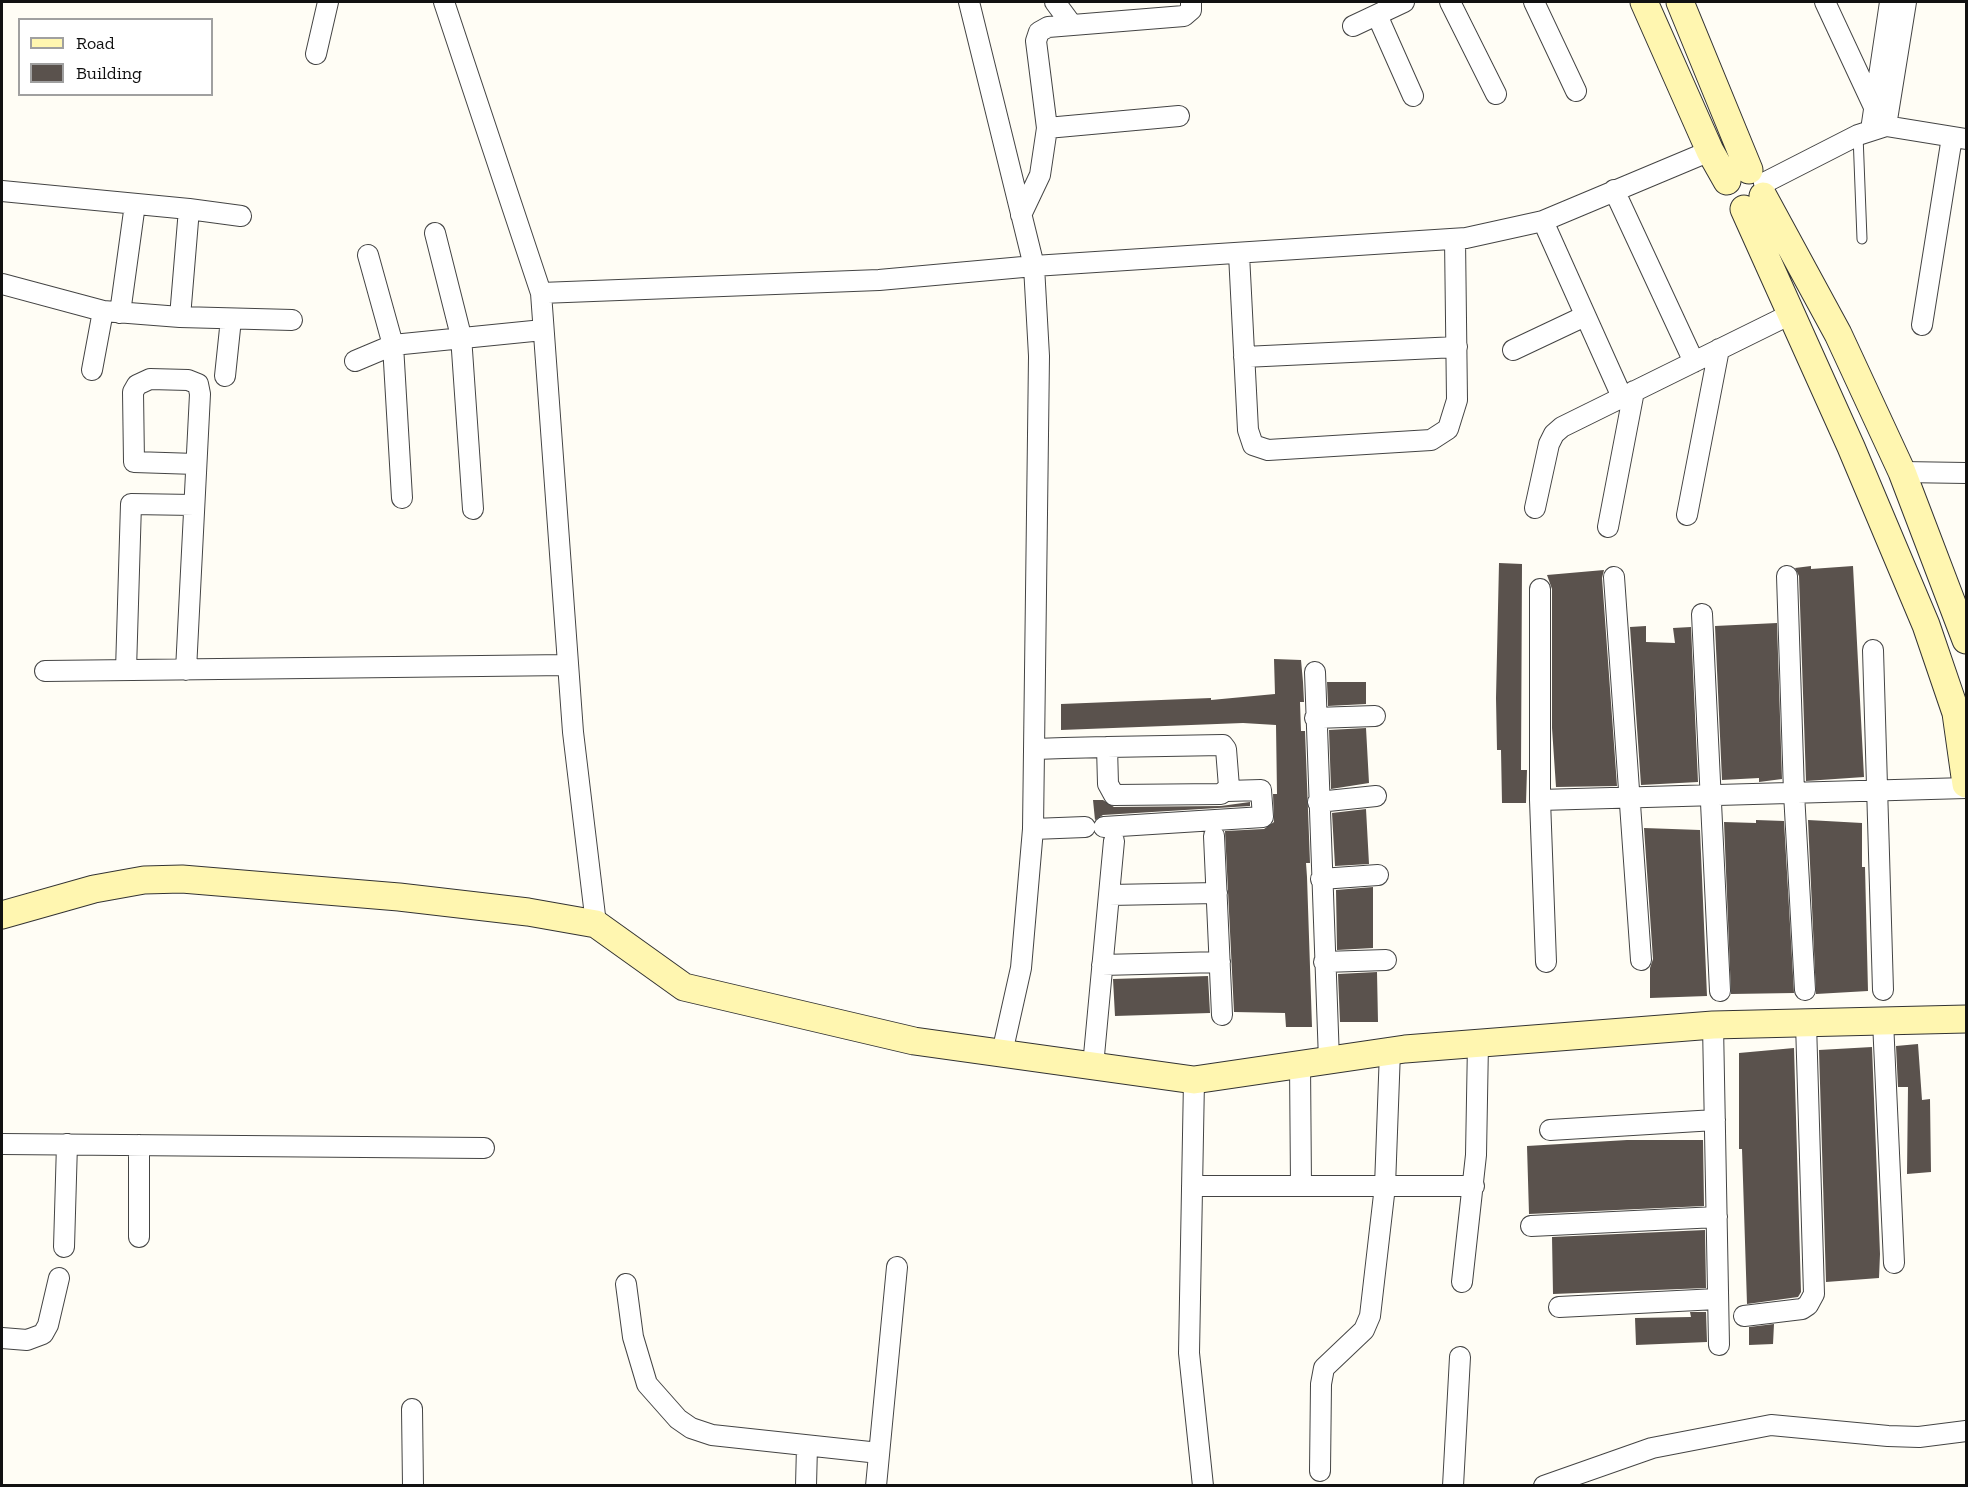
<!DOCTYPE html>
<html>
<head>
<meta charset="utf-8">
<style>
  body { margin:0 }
  #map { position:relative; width:1968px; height:1487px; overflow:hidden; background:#fffdf5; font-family:"Zilla Slab",serif }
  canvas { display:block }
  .frame { position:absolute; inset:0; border:3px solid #111; pointer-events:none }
  .legend { position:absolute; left:18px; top:18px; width:195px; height:78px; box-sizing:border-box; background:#fff; border:2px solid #a0a0a0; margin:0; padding:8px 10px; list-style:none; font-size:18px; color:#111 }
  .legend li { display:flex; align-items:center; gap:12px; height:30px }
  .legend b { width:30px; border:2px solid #a0a0a0 }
</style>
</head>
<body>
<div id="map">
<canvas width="1968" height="1487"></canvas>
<div class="frame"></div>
<ul class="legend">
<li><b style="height:8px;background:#fff6b0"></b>Road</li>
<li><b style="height:16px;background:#5a524d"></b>Building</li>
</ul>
</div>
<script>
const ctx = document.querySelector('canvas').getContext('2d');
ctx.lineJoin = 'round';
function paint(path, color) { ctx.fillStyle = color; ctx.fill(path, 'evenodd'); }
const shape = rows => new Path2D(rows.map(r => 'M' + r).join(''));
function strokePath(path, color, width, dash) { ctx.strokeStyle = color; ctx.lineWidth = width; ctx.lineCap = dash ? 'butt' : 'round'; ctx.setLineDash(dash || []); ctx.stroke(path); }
paint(shape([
  [1499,563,1522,564,1521,770,1527,770,1526,803,1502,803,1501,750,1497,750,1496,698],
  [1811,566,1811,569,1853,566,1864,777,1806,781,1799,576,1795,568],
  [1604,570,1602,578,1617,786,1556,787,1552,728,1552,589,1547,575],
  [1777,623,1782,779,1759,782,1759,778,1722,780,1715,626],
  [1646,626,1646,642,1675,643,1673,628,1691,627,1698,782,1641,785,1630,627],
  [1274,659,1301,660,1303,682,1304,702,1300,702,1301,731,1305,731,1310,863,1306,863,1307,877,1312,1027,1286,1027,1285,1013,1234,1012,1225,831,1264,829,1274,822,1273,794,1277,794,1276,725,1243,723,1061,730,1061,704,1211,698,1211,700,1275,694],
  [1327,682,1366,682,1366,704,1328,706],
  [1366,728,1369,783,1331,789,1329,730],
  [1093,800,1103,800,1114,807,1221,806,1250,802,1250,806,1103,815,1095,820],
  [1366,809,1369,864,1335,866,1332,813],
  [1756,820,1784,821,1794,993,1731,994,1724,822,1756,823],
  [1808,820,1862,823,1862,867,1865,867,1868,991,1816,994],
  [1644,828,1700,830,1707,996,1650,998,1650,968,1653,959],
  [1373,887,1373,948,1337,950,1336,890],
  [1377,972,1378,1022,1340,1022,1338,974],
  [1208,976,1210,1013,1115,1016,1113,979],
  [1918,1044,1922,1100,1930,1099,1931,1172,1907,1174,1908,1087,1898,1087,1896,1046],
  [1872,1047,1880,1254,1879,1278,1826,1282,1819,1050],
  [1794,1048,1801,1292,1798,1297,1747,1304,1742,1149,1739,1149,1739,1053],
  [1627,1140,1703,1140,1704,1206,1529,1214,1527,1146],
  [1705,1230,1706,1288,1553,1294,1552,1237],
  [1690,1312,1706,1312,1707,1342,1636,1345,1635,1318,1691,1317],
  [1774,1324,1773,1344,1749,1345,1749,1327]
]), '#5a524d');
const lane = shape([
  [1858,135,1862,239]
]);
const street = shape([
  [444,2,541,293],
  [969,2,1034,266,1039,356,1033,829,1021,968,1002,1053],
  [1055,2,1072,25],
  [1450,2,1496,94],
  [1534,2,1576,91],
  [1825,2,1874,107],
  [1377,15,1413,96],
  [1353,26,1404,2],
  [316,54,328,2],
  [1886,126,1906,2],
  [1047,128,1179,116],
  [1871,130,1890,2],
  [1764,183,1858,135,1886,126,1966,139],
  [1614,190,1694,362],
  [2,191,189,209,180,317],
  [189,209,241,216],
  [1021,215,1040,175,1047,128,1036,41,1039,32,1048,27,1184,16,1191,10,1191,2],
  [1543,221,1622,397],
  [435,233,461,336,473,509],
  [1239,254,1248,430,1253,445,1268,450,1431,440,1448,429,1457,400,1455,239],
  [368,255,393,345,402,498],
  [2,284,103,311,180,317,292,320],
  [120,313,135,204],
  [1922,325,1952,137],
  [1513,350,1585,316],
  [1244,357,1457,347],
  [355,361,393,345,543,330],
  [92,370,103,311],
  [225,376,231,319],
  [1902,472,1966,473],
  [1535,508,1549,444,1554,434,1562,427,1791,314],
  [1687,515,1719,349],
  [1608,527,1634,391],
  [1787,576,1794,793,1805,990],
  [1614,577,1641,960],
  [1540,589,1540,800,1546,962],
  [1702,614,1720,991],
  [1873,650,1883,990],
  [126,670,131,504,194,505],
  [186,670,200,394,198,384,188,380,150,379,137,385,133,392,134,462,196,464],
  [45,671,568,665],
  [1315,672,1329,1060],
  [1315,718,1375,716],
  [1035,749,1064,748,1107,747,1223,745,1226,749,1229,787,1221,794,1114,795,1108,784,1107,747],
  [1540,800,1966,788],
  [1318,802,1376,796],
  [1104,827,1263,817,1261,790,1227,791],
  [1033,829,1085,827],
  [1214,836,1222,1015],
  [1321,879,1378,875],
  [1109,895,1217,893],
  [596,924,573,732,541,293,879,280,1034,266,1466,238,1543,221,1710,151],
  [1324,962,1386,960],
  [1102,965,1220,962],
  [1883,1021,1894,1263],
  [1713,1025,1719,1345],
  [1300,1064,1301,1186],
  [1093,1066,1114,841],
  [1194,1080,1189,1353,1203,1486],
  [1550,1130,1715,1120],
  [2,1144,484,1148],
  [139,1145,139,1237],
  [1192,1186,1474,1186],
  [1531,1226,1717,1217],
  [64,1247,67,1144],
  [1462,1282,1476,1155,1478,1043],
  [626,1284,633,1337,647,1384,678,1419,691,1428,712,1435,879,1453],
  [1559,1307,1717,1299],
  [1744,1316,1802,1309,1808,1305,1814,1294,1806,1023],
  [2,1338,27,1340,43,1334,48,1325,59,1278],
  [412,1409,413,1486],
  [1320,1471,1321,1384,1324,1368,1364,1330,1370,1316,1385,1186,1390,1051],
  [806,1486,807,1446],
  [876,1486,897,1267],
  [1453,1486,1460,1357],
  [1544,1486,1652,1448,1771,1425,1888,1436,1919,1437,1966,1431]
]);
const secondary = shape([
  [1644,2,1710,151,1727,181],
  [1680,2,1749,170],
  [1763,196,1838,334,1902,472,1966,640],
  [1744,209,1851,447,1926,625,1956,713,1966,784],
  [2,915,94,889,144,880,182,879,399,897,528,912,596,924,684,987,914,1041,1194,1080,1405,1049,1713,1025,1966,1019]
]);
strokePath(lane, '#444', 11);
strokePath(street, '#444', 22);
strokePath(secondary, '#333', 29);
strokePath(lane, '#fff', 9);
strokePath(street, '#fff', 20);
strokePath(secondary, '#fff6b0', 27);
</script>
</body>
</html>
